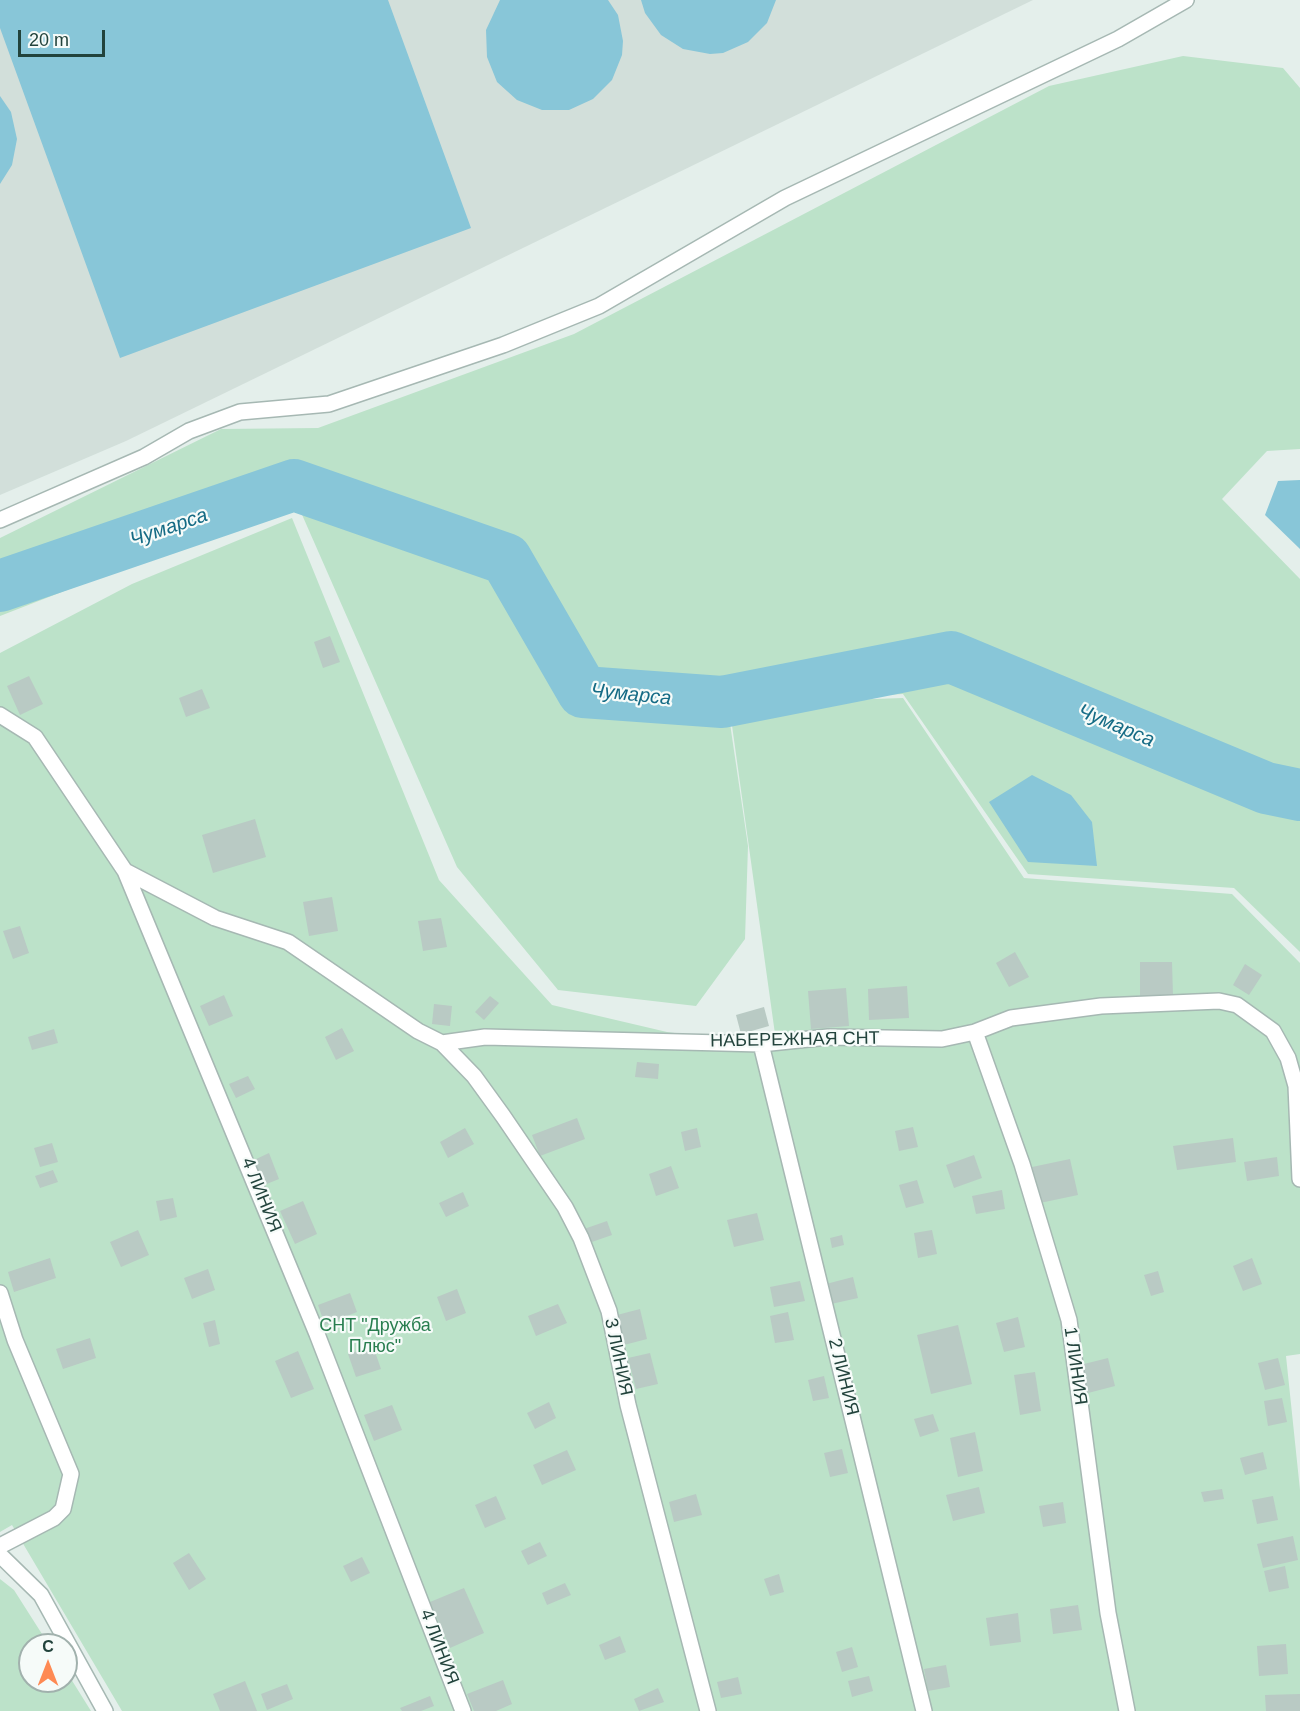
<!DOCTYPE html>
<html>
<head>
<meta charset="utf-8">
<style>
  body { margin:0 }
  #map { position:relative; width:1300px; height:1711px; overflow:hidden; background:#e4efeb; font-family:Helvetica,sans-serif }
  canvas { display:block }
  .north { position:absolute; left:18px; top:1633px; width:60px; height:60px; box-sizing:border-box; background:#f6fbf9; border:2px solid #a1b1ad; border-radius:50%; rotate:0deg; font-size:16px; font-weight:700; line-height:24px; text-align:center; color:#22433c }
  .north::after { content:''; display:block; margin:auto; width:21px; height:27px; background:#fe8a54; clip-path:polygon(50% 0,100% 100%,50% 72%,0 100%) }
  .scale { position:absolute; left:18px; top:30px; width:87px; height:27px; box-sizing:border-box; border:3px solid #22433c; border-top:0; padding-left:8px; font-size:18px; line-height:21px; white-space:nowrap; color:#22433c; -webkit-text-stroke:4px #f6fbf9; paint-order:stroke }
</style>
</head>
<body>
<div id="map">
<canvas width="1300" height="1711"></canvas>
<div class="north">С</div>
<div class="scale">20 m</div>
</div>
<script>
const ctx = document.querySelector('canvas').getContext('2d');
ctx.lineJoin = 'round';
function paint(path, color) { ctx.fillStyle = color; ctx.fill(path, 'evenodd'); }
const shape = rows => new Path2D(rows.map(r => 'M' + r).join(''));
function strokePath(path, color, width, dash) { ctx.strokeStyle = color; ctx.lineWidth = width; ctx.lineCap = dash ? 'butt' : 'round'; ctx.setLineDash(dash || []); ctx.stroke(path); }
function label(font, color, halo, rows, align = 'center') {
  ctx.font = font + ' Helvetica,sans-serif'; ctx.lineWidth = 4.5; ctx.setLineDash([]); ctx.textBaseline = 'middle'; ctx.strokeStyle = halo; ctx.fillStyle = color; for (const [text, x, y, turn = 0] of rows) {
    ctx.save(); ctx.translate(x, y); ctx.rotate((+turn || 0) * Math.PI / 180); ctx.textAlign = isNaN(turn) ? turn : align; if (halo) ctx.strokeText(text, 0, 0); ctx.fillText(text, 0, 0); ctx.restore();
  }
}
paint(shape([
  [0,0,1033,0,126,441,0,495]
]), '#d2dfda');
paint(shape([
  [1183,56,1283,68,1300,88,1300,449,1267,451,1222,499,1300,579,1300,952,1234,888,1028,874,903,694,727,703,748,846,745,939,696,1006,558,990,457,867,296,501,0,616,0,538,221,429,318,428,574,334,1049,86],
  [292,518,439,880,552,1005,667,1032,721,1039,775,1034,729,704,903,698,1024,878,1232,894,1300,963,1300,1354,1286,1356,1300,1490,1300,1711,122,1711,12,1525,0,1532,0,653,132,584],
  [0,1579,14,1590,49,1645,30,1645,30,1681,66,1681,66,1671,91,1711,0,1711]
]), '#bce2c9');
paint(shape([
  [0,0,388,0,471,228,120,358,0,28],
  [500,0,608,0,618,15,623,41,622,55,612,80,593,99,569,110,542,110,517,100,497,82,487,57,486,30],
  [641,0,776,0,767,23,748,42,723,53,710,54,683,49,661,35,645,13],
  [0,96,11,112,17,139,12,165,0,184],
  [1300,480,1300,549,1265,515,1278,481],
  [1032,775,1071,795,1092,822,1097,866,1028,862,989,802]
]), '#88c6d8');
strokePath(shape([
  [0,586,294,485,506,559,583,692,722,702,951,657,1266,788,1300,795]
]), '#88c6d8', 52);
paint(shape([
  [330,636,340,662,323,668,314,642],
  [29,676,43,704,20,715,7,686],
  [202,689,210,708,186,717,179,698],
  [255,819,266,857,213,873,202,835],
  [332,897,338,931,309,936,303,902],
  [441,918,447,947,423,951,418,921],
  [20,926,29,953,13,959,3,931],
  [1015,952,1029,977,1009,987,996,963],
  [1140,962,1172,962,1173,996,1140,996],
  [1245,964,1262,975,1249,995,1233,985],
  [907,986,909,1018,869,1020,868,989],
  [846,988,849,1026,811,1029,808,991],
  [224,995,233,1016,209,1026,200,1006],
  [490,996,499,1003,484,1020,475,1012],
  [434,1004,452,1006,450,1026,432,1024],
  [764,1007,769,1026,741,1034,736,1015],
  [342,1028,354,1051,336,1060,325,1037],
  [54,1029,58,1043,32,1050,28,1037],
  [637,1062,659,1064,658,1079,635,1077],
  [248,1076,255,1089,236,1098,229,1084],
  [577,1118,585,1139,540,1156,532,1135],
  [913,1127,918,1147,899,1151,895,1131],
  [465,1128,474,1144,448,1158,440,1142],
  [697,1128,701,1147,685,1151,681,1132],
  [1233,1138,1236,1162,1177,1170,1173,1146],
  [52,1143,58,1162,40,1167,34,1148],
  [269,1153,279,1179,264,1185,254,1160],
  [974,1155,982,1178,954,1188,946,1165],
  [1277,1157,1279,1176,1247,1181,1244,1162],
  [1070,1159,1078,1195,1040,1203,1032,1167],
  [671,1166,679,1188,656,1196,649,1174],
  [53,1170,58,1182,40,1188,35,1176],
  [917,1180,924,1203,906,1208,899,1185],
  [1002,1190,1005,1209,976,1214,972,1196],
  [463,1192,469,1206,446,1217,439,1203],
  [173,1198,177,1217,160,1221,156,1201],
  [303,1201,317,1234,295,1244,280,1211],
  [757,1213,764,1240,734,1247,727,1220],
  [607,1221,612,1235,589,1243,584,1229],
  [138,1230,149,1255,121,1267,110,1242],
  [932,1230,937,1254,918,1258,914,1233],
  [842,1235,844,1245,832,1248,830,1238],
  [50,1258,56,1278,14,1292,8,1272],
  [1252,1258,1262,1284,1243,1291,1233,1266],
  [208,1269,215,1290,192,1299,184,1278],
  [1158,1271,1164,1292,1151,1296,1144,1275],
  [853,1277,858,1298,831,1304,826,1284],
  [800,1281,805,1301,774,1307,770,1287],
  [457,1289,466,1313,446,1321,437,1297],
  [350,1293,357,1312,325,1325,318,1305],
  [558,1304,567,1323,536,1336,528,1316],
  [640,1309,647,1339,624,1345,617,1315],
  [788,1312,794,1340,775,1343,770,1316],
  [1018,1317,1025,1347,1004,1352,996,1323],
  [215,1320,220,1344,209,1347,203,1323],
  [958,1325,972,1384,931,1394,917,1335],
  [90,1338,96,1358,63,1369,56,1349],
  [373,1346,381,1369,356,1377,348,1354],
  [298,1351,314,1389,291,1398,275,1361],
  [650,1353,658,1384,636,1389,628,1358],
  [1108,1358,1115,1386,1088,1393,1080,1365],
  [1278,1358,1285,1385,1265,1390,1258,1363],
  [1035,1372,1041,1411,1020,1415,1014,1375],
  [824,1376,829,1398,813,1401,808,1380],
  [1282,1398,1287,1422,1268,1426,1264,1401],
  [549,1402,556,1418,535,1429,527,1413],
  [392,1405,402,1430,374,1441,364,1415],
  [933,1414,939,1431,920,1437,914,1419],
  [975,1432,983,1471,958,1477,950,1438],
  [842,1449,848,1473,830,1477,824,1453],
  [567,1450,576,1470,542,1485,533,1465],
  [1263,1452,1267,1469,1245,1475,1240,1458],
  [979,1487,985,1513,953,1521,946,1495],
  [1222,1489,1224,1499,1204,1502,1201,1492],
  [696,1494,702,1515,674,1522,669,1502],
  [496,1496,506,1519,485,1528,475,1505],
  [1273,1496,1278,1520,1257,1524,1252,1500],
  [1063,1502,1066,1523,1043,1527,1039,1506],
  [1293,1536,1298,1560,1263,1568,1257,1544],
  [540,1542,547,1556,528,1565,521,1551],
  [189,1553,206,1579,189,1590,173,1563],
  [362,1557,370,1573,351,1582,343,1566],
  [1285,1566,1289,1588,1269,1592,1264,1571],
  [779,1574,784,1592,770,1596,764,1579],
  [565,1583,571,1595,547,1605,542,1593],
  [464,1588,484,1633,450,1648,430,1602],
  [1078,1605,1082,1630,1053,1634,1050,1609],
  [1018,1613,1021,1642,990,1646,986,1618],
  [620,1636,626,1652,605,1660,599,1645],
  [1286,1644,1288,1674,1259,1676,1257,1646],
  [852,1647,858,1667,842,1672,836,1652],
  [946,1665,950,1687,928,1691,924,1669],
  [869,1676,873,1691,852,1697,848,1681],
  [738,1677,742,1694,721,1698,717,1682],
  [503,1680,512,1704,496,1711,474,1711,467,1694],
  [245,1681,257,1711,220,1711,213,1694],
  [287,1684,293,1699,267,1710,261,1694],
  [658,1688,664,1702,639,1711,634,1699],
  [1300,1694,1300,1711,1266,1711,1265,1695],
  [430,1696,434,1706,421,1711,402,1711,400,1708]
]), '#b9cac4');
const lane = shape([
  [0,520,144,457,189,431,240,412,329,404,503,345,599,306,785,198,1118,39,1186,0],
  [0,715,35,737,125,871,317,1334,463,1711],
  [125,871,215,918,288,942,418,1031,442,1043,485,1037,761,1044,828,1037,942,1039,975,1032,1011,1018,1101,1006,1219,1001,1237,1005,1273,1031,1288,1058,1296,1086,1300,1179],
  [975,1032,1022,1164,1069,1320,1108,1613,1127,1711],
  [442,1043,474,1076,503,1116,565,1207,581,1238,609,1311,628,1405,708,1711],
  [761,1044,924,1711],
  [0,1293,15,1340,71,1474,63,1509,54,1518,0,1546],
  [0,1555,41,1595,105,1711]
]);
strokePath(lane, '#a6b8b3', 18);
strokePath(lane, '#fff', 15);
label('18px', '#22433c', '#f6fbf9', [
  ["НАБЕРЕЖНАЯ СНТ",795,1040,-1],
  ["4 ЛИНИЯ",261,1195,68],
  ["3 ЛИНИЯ",618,1357,78],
  ["1 ЛИНИЯ",1075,1366,82],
  ["2 ЛИНИЯ",843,1377,76],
  ["4 ЛИНИЯ",439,1647,69]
]);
label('18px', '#287e4f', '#f6fbf9', [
  ["СНТ \"Дружба",375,1326],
  ["Плюс\"",375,1347]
]);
label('italic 20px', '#156b85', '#f6fbf9', [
  ["Чумарса",169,528,-19],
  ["Чумарса",631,695,6],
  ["Чумарса",1116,726,23]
]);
</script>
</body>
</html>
